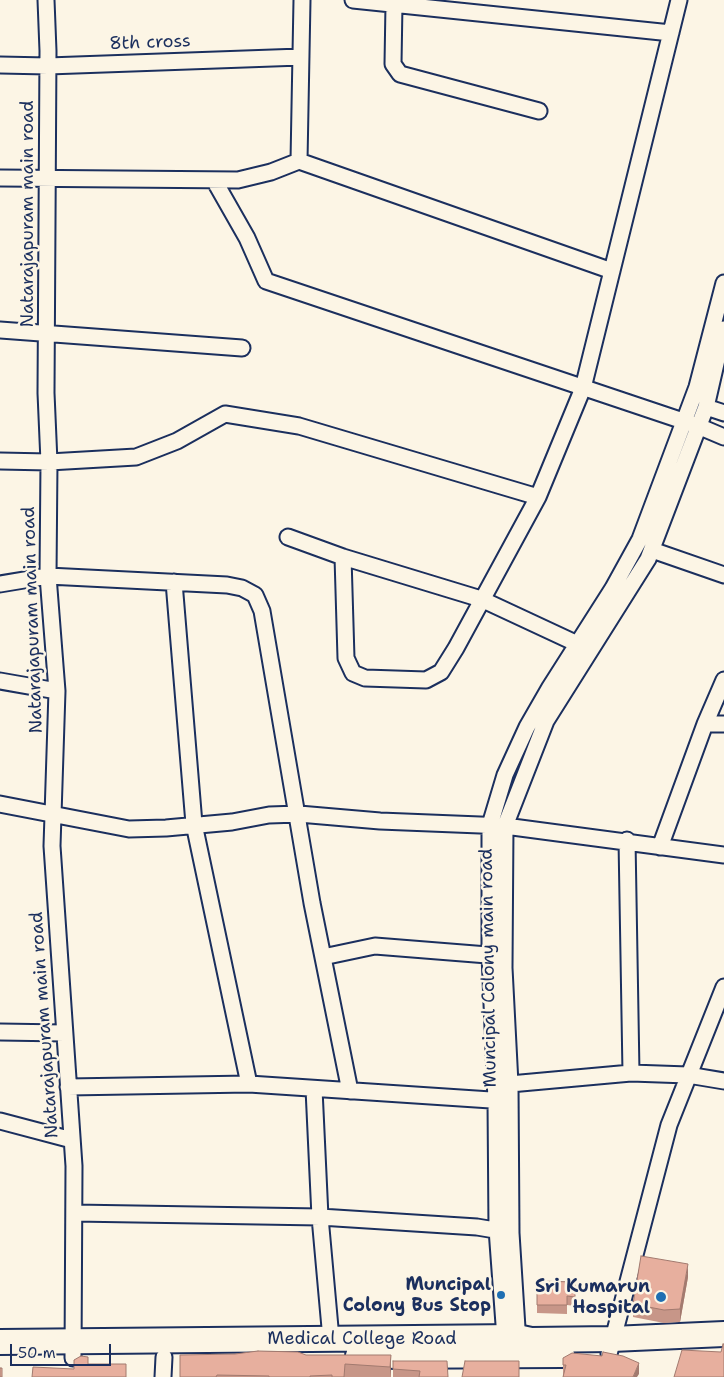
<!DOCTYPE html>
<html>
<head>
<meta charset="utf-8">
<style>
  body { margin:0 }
  #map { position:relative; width:724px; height:1377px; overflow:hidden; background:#fcf5e5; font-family:"Shantell Sans",sans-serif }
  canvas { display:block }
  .scale { position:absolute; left:10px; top:1344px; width:101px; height:22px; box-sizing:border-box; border:2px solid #1b2f5e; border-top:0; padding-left:6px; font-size:15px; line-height:18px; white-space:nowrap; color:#1b2f5e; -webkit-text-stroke:4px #fcf5e5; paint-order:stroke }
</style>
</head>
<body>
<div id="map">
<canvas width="724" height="1377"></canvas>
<div class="scale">50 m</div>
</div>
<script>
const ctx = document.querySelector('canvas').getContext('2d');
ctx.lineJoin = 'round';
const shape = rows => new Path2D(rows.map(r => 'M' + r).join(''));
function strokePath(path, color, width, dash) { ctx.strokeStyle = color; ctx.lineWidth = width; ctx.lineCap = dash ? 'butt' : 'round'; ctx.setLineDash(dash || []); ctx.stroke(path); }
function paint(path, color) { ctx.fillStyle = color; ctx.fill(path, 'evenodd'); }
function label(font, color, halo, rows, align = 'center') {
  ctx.font = font + ' "Shantell Sans",sans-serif'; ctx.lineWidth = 5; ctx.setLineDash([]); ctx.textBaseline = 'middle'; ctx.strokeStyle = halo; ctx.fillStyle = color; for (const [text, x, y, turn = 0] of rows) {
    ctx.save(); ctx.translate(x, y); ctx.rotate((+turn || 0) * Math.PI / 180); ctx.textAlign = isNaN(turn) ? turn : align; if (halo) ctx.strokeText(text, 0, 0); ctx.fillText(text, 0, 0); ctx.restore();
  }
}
const minor = shape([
  [46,0,48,51,46,393,49,462,48,576,57,691,52,846,74,1166,73,1358],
  [353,0,671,33],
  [394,4,393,64,400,74,539,111],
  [0,65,48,66,301,57],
  [299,161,302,0],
  [0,178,238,180,271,172,299,161,612,271],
  [214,180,247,238,266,281,698,426,724,437],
  [0,330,242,348],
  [706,407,724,413],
  [0,461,49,462,136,457,177,441,225,414,299,426,538,497,583,388,679,0],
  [288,537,343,557,481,599,584,647],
  [652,550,724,575],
  [343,557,346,658,353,673,365,678,426,680,441,672,456,648,538,497],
  [174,582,194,824,249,1084],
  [0,584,48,576,227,585,242,588,255,595,262,611,312,903,350,1091],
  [0,681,57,691],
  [705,724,724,724],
  [0,804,129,829,166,828,232,822,269,815,299,814,380,821,505,826,724,855],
  [660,847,705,724,724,680],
  [323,957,375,946,500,956],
  [0,1032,64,1033],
  [631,1073,688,1075,724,1081],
  [510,1084,631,1073,627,840],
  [68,1087,249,1084,506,1101],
  [314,1089,320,1217,331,1339],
  [0,1121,72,1140],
  [74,1213,320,1217,477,1227,507,1232],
  [505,1338,497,1229,496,1101,490,955,490,825,505,775,527,727,550,687,613,588,640,539,697,387,724,283],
  [518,1344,511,1233,510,1084,504,968,505,826,546,721,648,559,706,407,724,329],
  [609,1354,669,1125,724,987],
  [163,1377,164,1357]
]);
const primary = shape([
  [0,1342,517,1337,531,1340,612,1339,724,1334],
  [358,1356,562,1355]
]);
strokePath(minor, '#1b2f5e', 19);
strokePath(primary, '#1b2f5e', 28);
strokePath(minor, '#fcf5e5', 15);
strokePath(primary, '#fcf5e5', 24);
paint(shape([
  [688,1277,680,1322,664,1323,633,1317,633,1304],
  [537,1281,575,1282,575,1306,567,1305,567,1314,537,1313],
  [306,1355,391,1355,391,1377,180,1377],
  [563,1358,639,1374,563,1376],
  [393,1361,448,1377,393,1377]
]), '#c79688');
paint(shape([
  [688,1264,688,1277,680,1322,680,1309],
  [391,1355,391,1370,390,1377,390,1367],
  [639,1363,639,1374,637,1377,633,1377]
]), '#a27a6f');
const building = shape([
  [641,1256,688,1264,680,1309,664,1310,633,1304,641,1256],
  [537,1281,575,1282,575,1297,567,1296,567,1305,537,1305,537,1281],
  [723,1344,724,1344,724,1377,674,1377,682,1350,721,1352,723,1344],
  [258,1351,298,1352,306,1355,391,1355,390,1367,345,1364,344,1377,332,1377,332,1375,310,1376,310,1377,269,1377,269,1376,217,1375,216,1377,180,1377,180,1355,235,1354,258,1351],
  [603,1352,623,1356,639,1363,633,1377,563,1377,566,1365,563,1365,563,1358,572,1353,602,1356,603,1352],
  [81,1356,88,1357,88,1364,126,1364,126,1377,32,1377,33,1367,74,1369,74,1360,81,1356],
  [393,1361,447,1361,448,1377,419,1377,420,1371,393,1369,393,1361],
  [465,1361,519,1361,519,1377,462,1377,465,1361],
  [0,1368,2,1368,2,1377,0,1377,0,1368]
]);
paint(building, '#e7af9e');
strokePath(building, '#a27a6f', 1);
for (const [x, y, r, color] of [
  [501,1295,5,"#1f6fb2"],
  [661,1297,6,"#1f6fb2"]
]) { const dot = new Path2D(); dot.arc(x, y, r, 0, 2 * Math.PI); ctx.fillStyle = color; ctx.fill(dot); strokePath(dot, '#fcf5e5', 2); }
label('18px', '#1b2f5e', '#fcf5e5', [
  ["8th cross",150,43,-2],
  ["Natarajapuram main road",28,214,-90],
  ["Natarajapuram main road",33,620,-92],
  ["Muncipal Colony main road",489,968,-91],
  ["Natarajapuram main road",45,1025,-94],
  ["Medical College Road",362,1339]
]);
label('bold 18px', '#1b2f5e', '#fcf5e5', [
  ["Muncipal",491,1285],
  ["Colony Bus Stop",491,1306],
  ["Sri Kumarun",650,1287],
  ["Hospital",650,1308]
], 'right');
</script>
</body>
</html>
